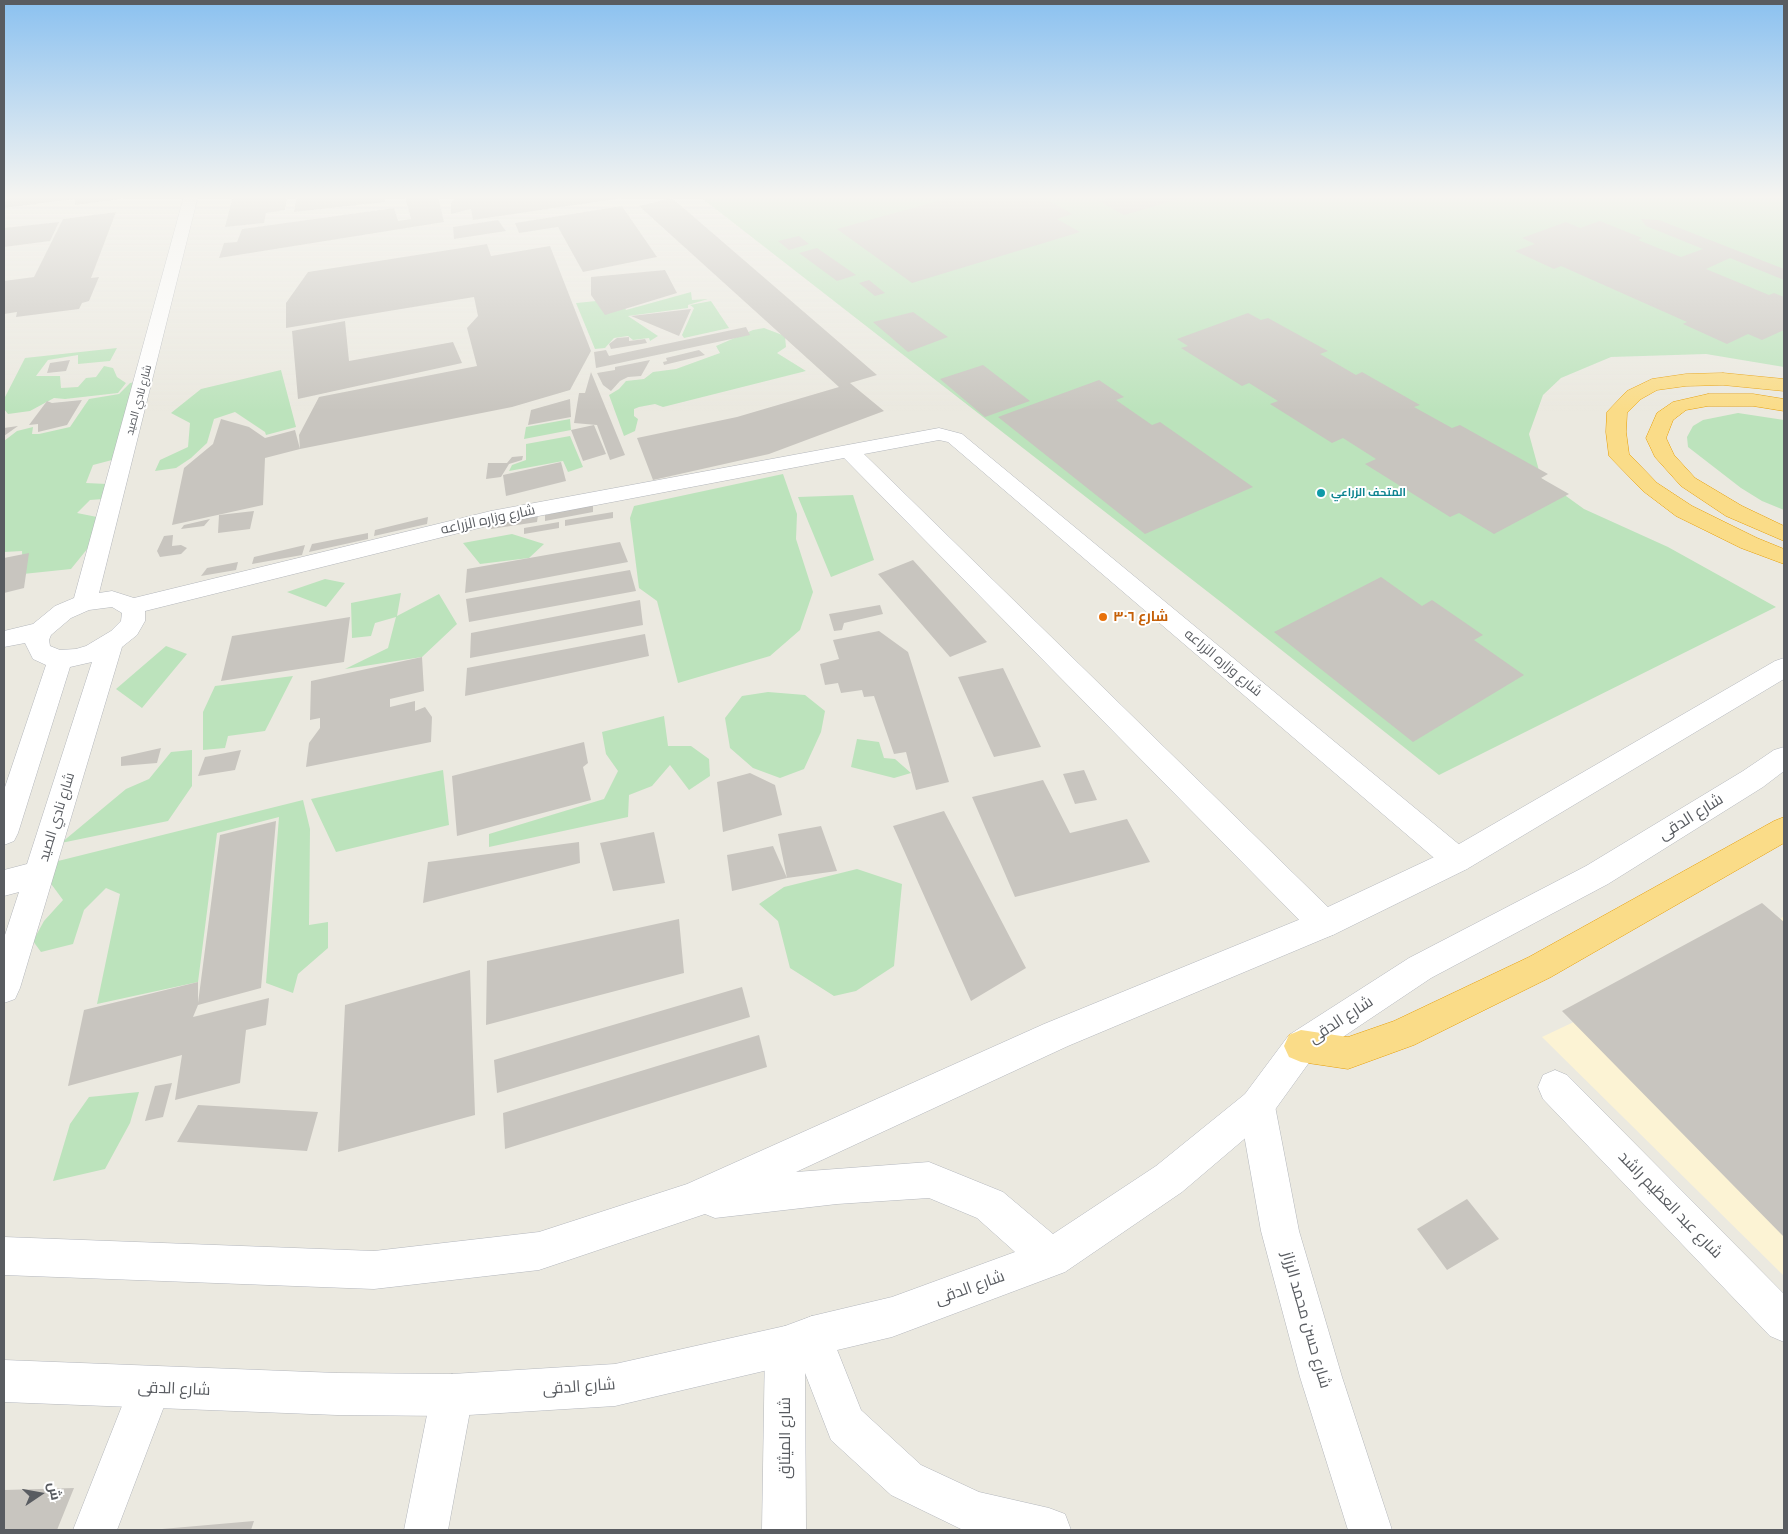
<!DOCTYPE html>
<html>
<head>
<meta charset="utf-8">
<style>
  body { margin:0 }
  #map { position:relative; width:1788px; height:1534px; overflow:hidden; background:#ebe9e0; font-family:"IBM Plex Sans",Cairo,sans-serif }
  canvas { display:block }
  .frame { position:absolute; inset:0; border:5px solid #595c61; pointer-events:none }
  .north { position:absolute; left:15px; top:1469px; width:50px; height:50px; -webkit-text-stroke:4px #fff; paint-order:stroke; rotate:78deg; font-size:14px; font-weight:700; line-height:20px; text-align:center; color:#595c61 }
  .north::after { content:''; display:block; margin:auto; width:18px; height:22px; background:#595c61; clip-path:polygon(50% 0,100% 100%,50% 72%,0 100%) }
</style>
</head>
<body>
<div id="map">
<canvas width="1788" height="1534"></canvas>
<div class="frame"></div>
<div class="north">ش</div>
</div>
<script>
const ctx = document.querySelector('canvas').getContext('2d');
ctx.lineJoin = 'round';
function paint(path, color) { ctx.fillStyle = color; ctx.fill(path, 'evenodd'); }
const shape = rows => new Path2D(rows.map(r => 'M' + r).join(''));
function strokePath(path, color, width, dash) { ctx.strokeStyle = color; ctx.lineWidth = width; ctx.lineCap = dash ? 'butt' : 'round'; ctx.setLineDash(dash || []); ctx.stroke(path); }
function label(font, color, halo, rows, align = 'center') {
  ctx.font = font + ' "IBM Plex Sans",Cairo,sans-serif'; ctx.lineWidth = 4; ctx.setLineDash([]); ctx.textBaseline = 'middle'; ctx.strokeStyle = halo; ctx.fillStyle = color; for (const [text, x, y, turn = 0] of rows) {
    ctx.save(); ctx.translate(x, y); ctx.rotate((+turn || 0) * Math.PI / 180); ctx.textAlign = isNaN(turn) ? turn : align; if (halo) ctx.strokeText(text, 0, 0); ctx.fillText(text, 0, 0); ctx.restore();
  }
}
paint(shape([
  [1784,916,1784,1276,1542,1037,1762,933]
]), '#fcf3d4');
paint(shape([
  [699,196,1784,196,1784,367,1706,354,1611,357,1561,378,1543,395,1529,434,1541,478,1584,509,1668,547,1776,607,1439,775,1226,606],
  [691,292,692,300,708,299,688,305,688,308,628,316,658,336,650,341,649,338,633,340,628,336,614,338,605,348,595,349,576,303,636,297,624,306,626,310],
  [711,301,729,328,684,338,682,335,694,308,690,305],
  [764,328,785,336,786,347,777,353,806,371,663,407,655,404,639,407,634,409,634,416,638,419,635,431,624,436,609,395,619,389,626,381,644,379,653,372,676,369,720,353,716,346,753,330],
  [117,348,110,361,78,364,78,355,48,360,36,376,60,376,61,388,78,387,86,378,96,377,104,366,113,368,117,377,126,383,118,393,65,399,54,398,30,411,8,414,4,409,4,399,25,358],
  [281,370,296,427,266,435,265,432,235,412,214,419,207,443,191,458,176,468,155,471,160,460,188,447,190,423,171,413,201,389],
  [137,382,112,460,93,465,86,483,107,484,103,499,90,500,77,513,97,517,88,548,71,569,23,574,22,551,4,552,4,441,17,431,33,427,32,434,39,434,70,427,89,399,119,394,130,383],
  [1738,413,1784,420,1784,510,1762,501,1741,488,1688,447,1687,437,1693,426,1703,420],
  [570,419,571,430,524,439,526,427],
  [570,436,583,467,568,472,563,461,509,471,512,465,526,460,526,444],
  [783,474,797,514,796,539,813,592,800,630,770,656,678,683,657,601,639,588,630,518,634,506],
  [853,495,874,560,831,577,798,497],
  [512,534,544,544,529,558,480,564,463,543],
  [325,579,345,583,326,607,287,592],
  [401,593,397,616,439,594,457,624,422,657,345,669,388,648,396,617,375,623,371,636,352,638,351,603],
  [166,646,187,654,142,708,116,689],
  [293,676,265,731,228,736,225,748,203,750,203,712,215,686],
  [768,692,805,695,825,711,821,732,804,769,780,778,753,768,730,748,725,718,742,696],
  [664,716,668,746,691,746,709,759,710,776,689,790,670,765,652,786,629,795,628,817,489,847,489,834,604,799,618,771,606,754,602,732],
  [857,739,879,742,884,758,895,759,911,773,894,778,851,767],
  [192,750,192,786,168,821,61,843,126,789,149,779,171,752],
  [443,770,449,825,336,852,311,799],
  [303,800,310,829,309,925,328,922,328,948,298,974,293,993,266,983,279,817,217,833,198,982,97,1004,120,894,106,888,84,910,73,944,41,952,33,941,44,921,63,900,46,877,54,862],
  [857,869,902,884,894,966,856,991,834,996,790,968,778,921,759,904,784,887],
  [139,1092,130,1123,105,1169,53,1181,70,1124,89,1097]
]), '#bce3bc');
paint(shape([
  [9,196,127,196,126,198,75,205,75,199,4,208,4,204],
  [233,196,287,196,285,210,266,213,264,223,225,227],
  [297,196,385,196,385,202,294,212],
  [412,196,438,196,444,222,219,258,224,243,237,242,242,229,394,208,398,221,411,219,405,197],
  [459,196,629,196,629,197,473,220,471,209,451,214,451,203],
  [956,196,1041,196,1072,214,1057,219,1080,232,912,283,837,229],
  [1116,196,1186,196,1186,197,1124,215,1099,201],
  [672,198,877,375,850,383,884,411,769,454,653,480,637,438,737,417,839,387,639,206],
  [622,206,657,257,583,272,558,227,519,233,515,223],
  [116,212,91,278,99,277,89,301,82,303,79,309,16,317,17,312,4,314,4,281,34,277,63,219],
  [1641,219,1659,220,1784,269,1784,280,1730,258,1706,269,1769,295,1774,293,1784,297,1784,330,1762,340,1748,334,1727,344,1683,324,1687,322,1561,266,1554,269,1515,251,1535,244,1522,238,1566,222,1580,228,1600,221,1642,238,1638,240,1681,257,1703,249,1646,226],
  [498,220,506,231,454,239,453,227],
  [59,222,50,241,4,247,4,228],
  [799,236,809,244,789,250,778,241],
  [487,244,491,256,550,246,591,351,570,390,512,407,300,449,299,435,319,397,477,366,467,328,478,316,474,297,286,328,286,303,308,272],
  [817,248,856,275,837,281,799,253],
  [665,270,677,293,605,315,591,295,591,277],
  [869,280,885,293,875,296,859,283],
  [691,309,679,336,631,316],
  [913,312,948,337,908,352,873,322],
  [1248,313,1261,320,1268,318,1328,351,1320,354,1356,375,1362,372,1420,405,1414,407,1452,428,1460,425,1548,474,1541,478,1569,494,1494,534,1459,513,1450,517,1365,464,1376,459,1343,438,1332,443,1270,404,1278,401,1249,383,1242,386,1181,348,1188,346,1177,339],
  [345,321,349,361,453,342,462,363,298,399,292,331],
  [746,327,750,335,596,368,594,352,606,350,609,356],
  [629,337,629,341,645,339,647,343,611,349,609,344,617,338],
  [699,350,705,355,664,365,663,362,667,361,666,358],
  [70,360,66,371,47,373,50,363],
  [650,360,641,376,628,377,620,381,611,391,603,385,597,373,615,370,615,367],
  [983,365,1030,401,985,417,940,379],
  [591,372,625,455,610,460,597,425,574,423,579,393,585,393],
  [1099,380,1124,397,1116,400,1152,425,1160,422,1253,487,1145,534,998,417],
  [570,399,571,417,528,425,531,410],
  [82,400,67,425,38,432,38,424,29,425,47,401,52,403],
  [221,419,249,427,265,438,295,430,300,449,265,458,263,505,172,525,184,468,213,444],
  [594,425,606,454,583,461,571,430],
  [18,426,4,436,4,428],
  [523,456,522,460,509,464,501,477,486,479,488,463,507,463,512,457],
  [561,462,566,481,506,496,503,475],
  [593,505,593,512,545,521,545,515],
  [254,511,250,529,218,533,219,515],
  [613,512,613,518,565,526,565,520],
  [538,515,537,522,491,529,491,524],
  [428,517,427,524,374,536,375,530],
  [210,519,204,526,181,529,184,525],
  [559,522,559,528,524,534,524,528],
  [368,533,368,539,309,552,312,544],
  [173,535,172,546,181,545,187,548,181,554,160,557,157,551,164,536],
  [620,542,628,562,465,593,467,569],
  [305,545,302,555,252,564,254,557],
  [29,553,24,588,4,593,4,558],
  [913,560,987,642,950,657,878,574],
  [238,562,236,570,201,576,207,568],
  [630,570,636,591,469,622,466,599],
  [1381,577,1422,606,1432,600,1483,635,1474,640,1524,675,1413,742,1274,632],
  [640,600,643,625,470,658,471,633],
  [880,605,883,614,844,623,842,630,834,631,829,614],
  [350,617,344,662,221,681,232,636],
  [879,631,908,652,949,782,916,790,906,752,894,754,874,696,864,697,862,690,841,693,838,683,825,685,820,664,839,659,833,640],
  [645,634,649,656,465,696,467,668],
  [422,657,424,691,390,699,390,707,415,701,415,711,425,707,432,717,431,742,306,767,309,743,320,728,320,718,310,720,311,681],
  [1003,668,1041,747,994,757,958,677],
  [584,742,588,763,583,767,591,800,457,836,452,776],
  [161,748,157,763,121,766,121,757],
  [241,750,235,770,198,776,205,757],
  [1084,770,1097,800,1075,804,1063,774],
  [750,773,775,785,782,815,723,832,717,782],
  [1043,780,1070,833,1127,819,1150,862,1015,897,972,797],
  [944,811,1026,968,971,1001,893,826],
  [276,821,261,988,198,1005,193,1017,269,998,266,1025,246,1030,240,1083,175,1100,182,1055,68,1086,84,1010,198,982,198,1003,220,835],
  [821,826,837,871,787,878,732,891,727,855,773,846,787,878,778,834],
  [654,832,665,883,613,891,600,843],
  [579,842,580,863,423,903,428,862],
  [1762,903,1784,922,1784,1237,1562,1011],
  [679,919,684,973,486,1025,487,961],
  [470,970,475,1115,338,1152,345,1005],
  [742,987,750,1017,497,1093,494,1060],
  [759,1035,767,1067,505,1149,503,1113],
  [172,1083,163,1117,145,1121,155,1086],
  [198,1105,318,1112,307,1151,177,1142],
  [1467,1199,1499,1239,1447,1270,1417,1229],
  [74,1488,57,1530,4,1530,4,1490],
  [254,1521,251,1530,162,1530,162,1529]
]), '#c8c5bf');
const street = shape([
  [184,196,198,196,99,593,112,591,134,598,491,511,939,428,962,434,1467,851,1472,860,1467,869,1457,872,1447,869,948,442,939,440,864,454,1335,914,1340,924,1335,934,1324,938,1313,934,844,458,491,525,145,611,145,621,137,635,122,647,20,988,15,999,4,1003,4,938,19,892,4,896,4,870,27,864,92,662,70,667,18,833,14,841,4,845,4,790,46,665,33,659,25,643,4,647,4,631,33,624,55,606,74,598,184,196],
  [112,607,122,613,121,621,111,631,86,646,76,649,60,650,50,646,49,640,51,635,71,618,89,610,112,607],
  [1555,1070,1567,1075,1784,1294,1784,1342,1770,1336,1543,1099,1538,1087,1543,1075,1555,1070],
  [1257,1089,1269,1094,1275,1106,1299,1231,1342,1377,1392,1530,1348,1530,1300,1377,1261,1231,1239,1106,1245,1094,1257,1089],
  [812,1316,826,1322,861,1410,921,1465,979,1492,1049,1508,1065,1514,1071,1530,963,1530,891,1495,831,1440,805,1373,806,1530,762,1530,765,1346,771,1332,785,1326,794,1330,798,1322,812,1316],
  [150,1367,165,1373,171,1388,117,1530,73,1530,135,1373,150,1367],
  [452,1374,467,1380,473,1395,448,1530,404,1530,431,1395,437,1380,452,1374]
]);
const secondary = shape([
  [1784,658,1784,679,1467,869,1335,934,1068,1046,796,1172,929,1162,1003,1192,1053,1234,1156,1166,1245,1094,1289,1035,1409,958,1586,866,1743,771,1774,750,1784,747,1784,771,1763,787,1608,884,1431,978,1313,1057,1269,1118,1182,1192,1065,1272,892,1337,812,1356,785,1366,615,1406,452,1416,337,1415,4,1402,4,1360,337,1373,452,1374,615,1364,785,1326,812,1316,892,1297,1015,1252,977,1218,929,1198,837,1204,715,1218,705,1214,539,1270,374,1289,4,1275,4,1237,374,1251,539,1232,687,1184,1044,1024,1313,914,1447,851,1775,661,1784,658]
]);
const highway = shape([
  [1723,373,1784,379,1784,391,1723,385,1686,386,1657,390,1641,399,1627,413,1626,432,1629,454,1657,483,1692,506,1757,538,1784,549,1784,564,1741,548,1676,516,1643,491,1609,456,1606,432,1607,412,1627,391,1652,379,1686,374,1723,373],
  [1708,394,1753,394,1784,399,1784,411,1753,406,1708,406,1686,410,1673,420,1666,438,1674,455,1695,478,1742,506,1784,526,1784,541,1726,516,1681,486,1655,457,1646,438,1657,413,1673,402,1708,394],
  [1784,817,1784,843,1551,977,1414,1045,1348,1069,1301,1062,1289,1057,1284,1046,1289,1035,1301,1030,1348,1037,1394,1021,1529,957,1774,821,1784,817]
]);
strokePath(street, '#b3b6bb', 1);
strokePath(secondary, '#b4b7bd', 1);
strokePath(highway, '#e59d06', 1);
paint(street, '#fff');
paint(secondary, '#fff');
paint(highway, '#fadc88');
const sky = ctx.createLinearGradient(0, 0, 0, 411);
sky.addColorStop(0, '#8bc1f0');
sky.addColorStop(0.48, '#f6f5f1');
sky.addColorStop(1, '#f6f5f100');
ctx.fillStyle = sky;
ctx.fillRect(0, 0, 1788, 411);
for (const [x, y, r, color] of [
  [1321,493,5,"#0f9aa8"],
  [1103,617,5,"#e8710a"]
]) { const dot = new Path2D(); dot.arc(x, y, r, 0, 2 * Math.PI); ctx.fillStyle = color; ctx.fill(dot); strokePath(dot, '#fff', 2); }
label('11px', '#595c61', '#fff', [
  ["شارع نادي الصيد",139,400,-75]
]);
label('bold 11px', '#0d838f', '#fff', [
  ["المتحف الزراعي",1331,493]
], 'left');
label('14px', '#595c61', '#fff', [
  ["شارع وزاره الزراعه",488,520,-12],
  ["شارع وزاره الزراعه",1223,663,40],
  ["شارع نادي الصيد",57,817,-73]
]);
label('bold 14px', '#c56008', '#fff', [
  ["شارع ٣٠٦",1113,617]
], 'left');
label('16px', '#595c61', '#fff', [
  ["شارع الدقى",1691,817,-32],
  ["شارع الدقى",1341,1020,-33],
  ["شارع عبد العظيم راشد",1670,1205,46],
  ["شارع الدقى",970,1288,-20],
  ["شارع حسن محمد الرزاز",1306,1320,74],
  ["شارع الدقى",579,1387,-4],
  ["شارع الدقى",174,1389,2],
  ["شارع الميثاق",785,1438,-90]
]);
</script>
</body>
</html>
